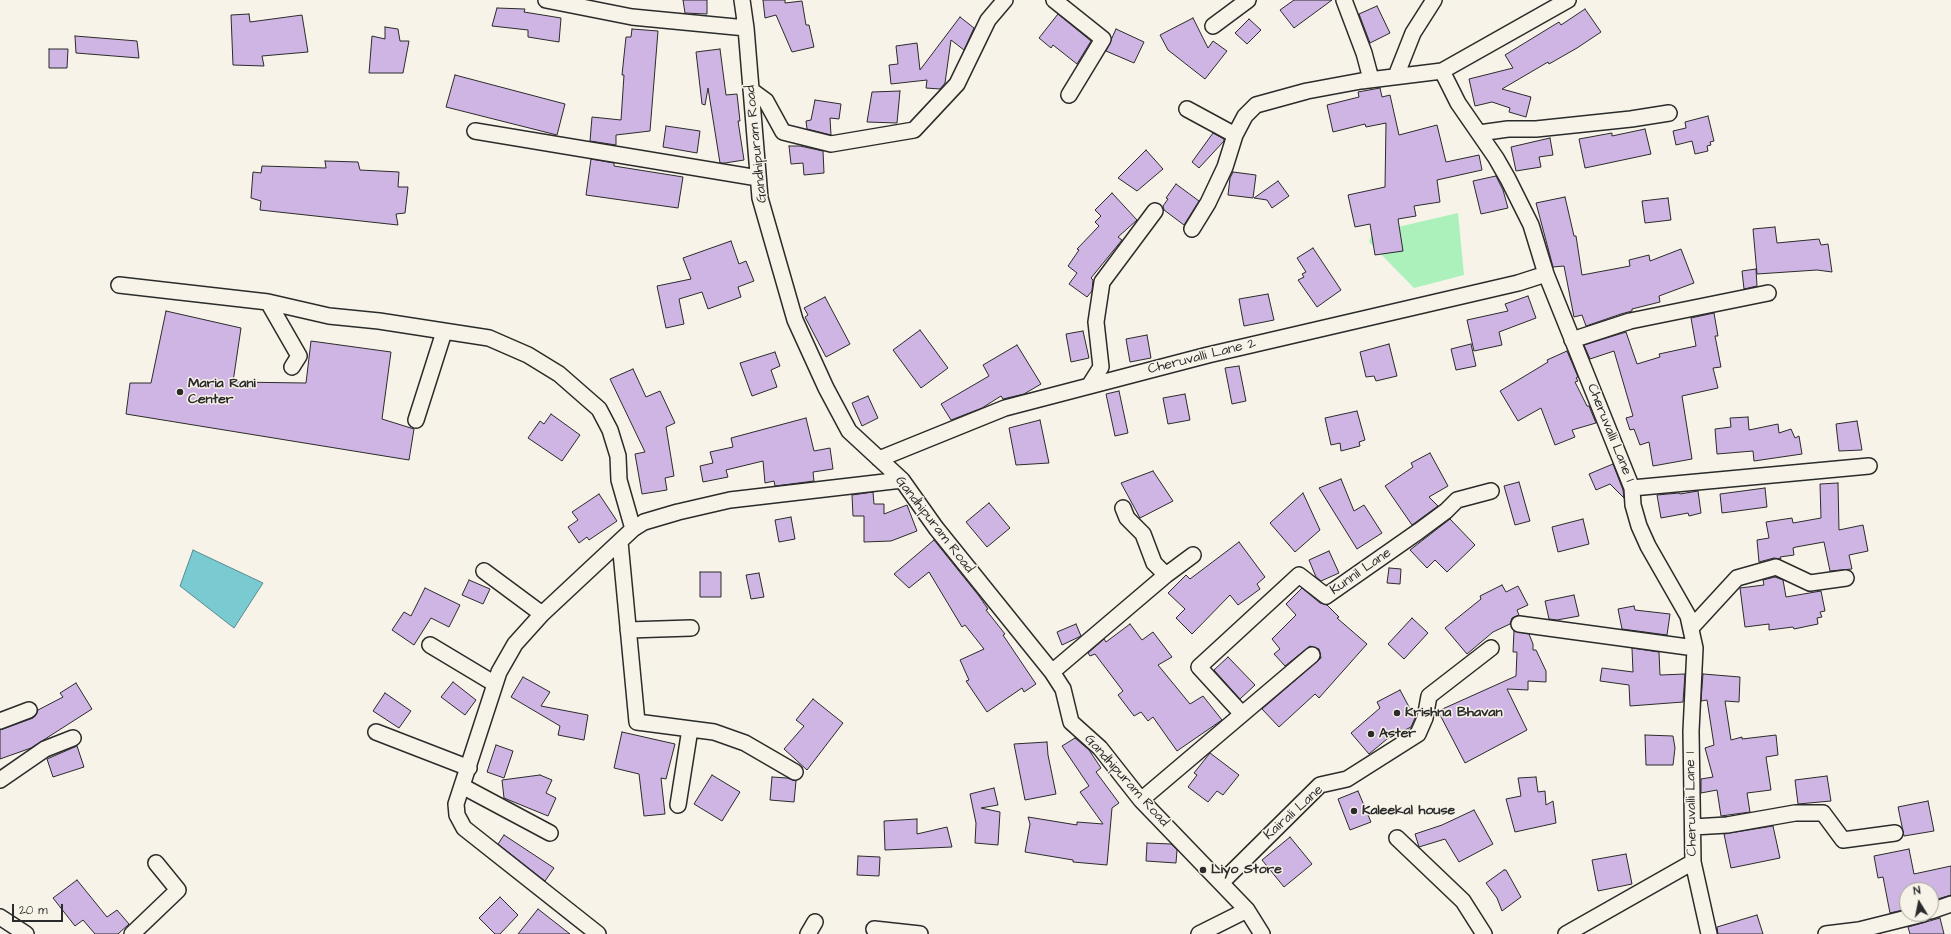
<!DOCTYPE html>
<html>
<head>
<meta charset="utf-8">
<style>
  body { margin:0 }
  #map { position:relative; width:1951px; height:934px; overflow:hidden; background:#f7f3e8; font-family:"Architects Daughter",sans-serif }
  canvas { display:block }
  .north { position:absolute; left:1899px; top:882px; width:40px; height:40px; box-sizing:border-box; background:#f7f3e8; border:1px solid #a5a39c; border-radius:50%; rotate:350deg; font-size:11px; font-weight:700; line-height:16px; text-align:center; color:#2b2b2b }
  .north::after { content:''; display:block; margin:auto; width:14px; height:18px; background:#2b2b2b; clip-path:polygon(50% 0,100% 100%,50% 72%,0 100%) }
  .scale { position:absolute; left:12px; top:904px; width:51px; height:18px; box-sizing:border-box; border:2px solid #2b2b2b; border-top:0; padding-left:5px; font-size:12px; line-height:14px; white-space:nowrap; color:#2b2b2b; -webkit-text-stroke:3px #f7f3e8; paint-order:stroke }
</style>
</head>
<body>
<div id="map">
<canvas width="1951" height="934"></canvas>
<div class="north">N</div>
<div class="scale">20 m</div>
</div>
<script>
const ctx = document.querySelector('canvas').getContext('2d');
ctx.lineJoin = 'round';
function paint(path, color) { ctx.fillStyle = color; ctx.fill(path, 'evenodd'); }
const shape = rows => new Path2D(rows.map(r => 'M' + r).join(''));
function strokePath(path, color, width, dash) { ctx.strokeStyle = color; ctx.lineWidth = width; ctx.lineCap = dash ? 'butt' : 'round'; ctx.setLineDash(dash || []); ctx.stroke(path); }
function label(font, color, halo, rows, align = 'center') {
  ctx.font = font + ' "Architects Daughter",sans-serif'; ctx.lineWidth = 3; ctx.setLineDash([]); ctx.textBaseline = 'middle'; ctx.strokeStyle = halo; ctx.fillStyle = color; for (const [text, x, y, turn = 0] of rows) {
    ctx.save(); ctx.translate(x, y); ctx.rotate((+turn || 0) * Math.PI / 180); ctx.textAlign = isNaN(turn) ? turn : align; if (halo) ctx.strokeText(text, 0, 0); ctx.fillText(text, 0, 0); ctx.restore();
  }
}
paint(shape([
  [1458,213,1464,275,1414,288,1369,242,1372,233]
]), '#acf1bb');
const water = shape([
  [193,550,263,583,234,628,180,586,193,550]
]);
paint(water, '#79cad1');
strokePath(water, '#5a8a8f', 1);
const building = shape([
  [683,0,707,0,707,14,685,13,683,0],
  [763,0,785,0,785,3,802,1,806,25,809,25,814,47,792,52,776,15,765,18,763,0],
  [1294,0,1332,0,1294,28,1280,10,1294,0],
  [1377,6,1390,33,1370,43,1359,14,1377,6],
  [497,8,525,9,524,12,561,18,559,42,528,37,528,30,492,26,497,8],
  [1585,9,1601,32,1577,48,1549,64,1548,62,1502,89,1531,97,1526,117,1509,112,1510,108,1492,102,1475,106,1469,79,1513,68,1505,55,1559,22,1561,25,1585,9],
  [249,14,250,22,302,15,308,52,262,56,264,66,233,65,231,15,249,14],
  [1058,14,1091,41,1077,64,1053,45,1051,48,1039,38,1058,14],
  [960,17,974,28,964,50,951,40,945,83,940,89,926,88,927,80,891,84,889,65,898,64,896,46,917,43,920,70,960,17],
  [1193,18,1208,48,1213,41,1227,51,1205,79,1168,50,1160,35,1193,18],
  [1249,19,1261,30,1247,44,1235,33,1249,19],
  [385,27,398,29,400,41,409,41,403,73,369,73,372,36,385,39,385,27],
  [632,29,658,31,650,131,616,135,616,145,590,141,592,117,621,120,624,75,622,75,626,37,631,37,632,29],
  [1116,29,1144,42,1134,63,1106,51,1116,29],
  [75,36,137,41,139,58,76,53,75,36],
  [49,49,68,49,67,68,49,68,49,49],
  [720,49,726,95,737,94,740,121,738,121,744,160,725,163,720,163,708,88,705,105,702,104,696,52,720,49],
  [455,75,565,104,557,135,446,107,455,75],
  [1380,88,1382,97,1390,95,1399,135,1437,125,1446,162,1479,155,1482,170,1437,180,1440,202,1414,206,1416,216,1398,219,1403,251,1375,255,1370,224,1355,227,1348,195,1385,187,1386,123,1366,127,1365,124,1333,132,1327,105,1359,97,1358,92,1380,88],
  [900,91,897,123,867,122,872,92,900,91],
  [815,100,841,104,839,119,830,118,831,135,807,129,806,121,811,120,815,100],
  [1708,116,1714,141,1710,142,1711,145,1707,146,1708,151,1695,154,1692,141,1676,145,1673,131,1686,128,1685,122,1708,116],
  [666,126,700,131,697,153,663,147,666,126],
  [1645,129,1651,154,1585,168,1579,139,1612,133,1612,136,1645,129],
  [1213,133,1224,139,1224,141,1199,168,1192,162,1213,133],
  [1550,138,1553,155,1539,157,1541,167,1516,171,1511,147,1550,138],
  [789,146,800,146,823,151,824,173,804,175,803,163,791,164,789,146],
  [1146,150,1163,169,1137,191,1118,178,1146,150],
  [591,159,614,163,614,166,683,177,678,208,586,195,591,159],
  [325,161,358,162,360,170,399,172,398,187,408,187,405,213,396,214,398,225,260,210,261,201,251,198,253,172,261,173,262,166,326,168,325,161],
  [1233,172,1256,175,1253,198,1228,195,1230,178,1233,172],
  [1496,176,1503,190,1508,208,1481,214,1473,181,1496,176],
  [1278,181,1289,196,1272,208,1267,200,1254,198,1278,181],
  [1176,184,1199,201,1184,225,1164,210,1163,206,1168,199,1166,198,1176,184],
  [1112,193,1137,220,1118,237,1122,240,1091,278,1093,280,1092,291,1087,297,1069,284,1077,273,1068,266,1079,250,1077,249,1099,226,1095,222,1101,216,1095,210,1112,193],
  [1565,197,1574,236,1576,236,1582,275,1630,266,1629,260,1649,255,1650,261,1681,249,1694,283,1659,296,1660,302,1632,309,1632,311,1621,314,1586,326,1582,315,1574,317,1564,266,1553,267,1536,203,1565,197],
  [1668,198,1671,220,1645,223,1642,201,1668,198],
  [1775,227,1777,243,1819,239,1821,245,1828,244,1832,272,1817,270,1757,274,1753,229,1775,227],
  [731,241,739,264,746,261,754,281,738,287,741,297,708,309,702,292,679,299,684,324,666,328,657,286,691,279,683,258,731,241],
  [1313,248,1341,290,1317,307,1298,280,1304,277,1302,274,1306,272,1297,258,1313,248],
  [1756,269,1757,286,1744,289,1742,271,1756,269],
  [1268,294,1274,320,1244,326,1239,299,1268,294],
  [1528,296,1536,318,1499,332,1502,345,1474,351,1467,320,1508,311,1505,304,1528,296],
  [825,297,850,344,826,357,805,317,808,315,804,308,825,297],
  [166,311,241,328,233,382,306,383,311,341,391,352,382,419,414,429,409,460,126,414,130,383,151,383,166,311],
  [1714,313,1718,336,1715,336,1721,367,1713,368,1718,388,1682,396,1692,459,1653,466,1649,442,1640,445,1634,429,1630,430,1626,418,1633,416,1614,351,1590,359,1584,345,1626,332,1637,364,1660,357,1659,354,1696,346,1691,318,1714,313],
  [920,330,948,368,921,388,893,350,920,330],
  [1083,331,1089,358,1071,362,1066,334,1083,331],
  [1147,335,1151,358,1130,362,1126,339,1147,335],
  [1389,344,1397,376,1376,381,1374,376,1366,377,1360,352,1389,344],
  [1471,344,1476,366,1456,370,1451,349,1471,344],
  [1017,345,1041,384,1024,394,1003,399,1001,396,982,408,951,420,941,404,989,376,983,365,1017,345],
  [1567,351,1578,377,1576,378,1578,381,1575,382,1587,406,1589,406,1596,423,1572,430,1575,437,1555,445,1541,408,1518,421,1500,391,1548,362,1547,360,1567,351],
  [775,352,780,366,771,370,777,387,752,396,740,363,775,352],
  [1239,366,1246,401,1232,404,1225,368,1239,366],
  [633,369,646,397,660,391,675,423,666,427,674,476,665,478,667,490,642,494,635,454,645,452,610,379,633,369],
  [1119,391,1128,433,1115,436,1106,394,1119,391],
  [1185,394,1190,420,1168,424,1163,398,1185,394],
  [868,396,878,418,862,426,852,403,868,396],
  [1357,411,1365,440,1359,442,1360,446,1341,451,1340,443,1331,445,1325,418,1357,411],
  [551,414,580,435,562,461,528,438,540,421,544,424,551,414],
  [1748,417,1749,430,1778,424,1779,433,1791,429,1795,438,1799,436,1802,454,1754,461,1753,451,1717,454,1715,429,1731,427,1730,418,1748,417],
  [806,418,814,451,830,448,833,469,813,472,814,481,775,486,774,481,765,483,763,461,726,470,728,477,703,482,700,466,713,463,710,452,733,447,731,438,806,418],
  [1040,420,1049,463,1016,465,1009,428,1040,420],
  [1857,421,1862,450,1839,451,1836,424,1857,421],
  [1430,453,1448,486,1429,497,1438,506,1412,525,1385,486,1413,467,1411,463,1430,453],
  [1613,464,1623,490,1624,498,1610,484,1596,490,1589,474,1613,464],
  [1153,471,1173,501,1140,518,1121,483,1153,471],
  [1341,479,1354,511,1364,505,1382,533,1357,549,1319,488,1341,479],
  [1519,482,1530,521,1515,525,1504,486,1519,482],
  [1838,483,1839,530,1863,525,1868,551,1849,555,1852,569,1830,571,1824,542,1796,547,1793,548,1794,555,1780,557,1781,559,1774,558,1759,562,1757,540,1769,538,1766,522,1792,518,1793,523,1821,518,1820,484,1838,483],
  [1765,488,1767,507,1722,513,1720,494,1765,488],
  [1698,491,1701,513,1689,516,1688,513,1661,518,1657,495,1679,493,1680,494,1698,491],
  [873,492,874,504,884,504,884,514,907,505,917,531,891,541,864,542,864,516,853,516,852,495,873,492],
  [1303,493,1320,530,1295,552,1270,523,1303,493],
  [599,494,617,521,589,540,587,537,579,543,568,527,578,520,572,512,599,494],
  [989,503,1010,528,987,547,966,522,989,503],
  [791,517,795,539,779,542,775,520,791,517],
  [1450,519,1475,545,1447,572,1435,560,1427,568,1410,550,1450,519],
  [1583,519,1589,544,1558,552,1552,527,1583,519],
  [934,540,979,596,988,609,986,610,1005,634,1003,635,1036,684,1024,692,1022,688,987,712,966,681,969,680,960,660,984,649,965,625,962,627,929,572,909,588,894,574,934,540],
  [1239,542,1265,577,1257,584,1260,589,1238,605,1230,595,1192,634,1176,618,1185,609,1168,593,1186,575,1190,579,1239,542],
  [1329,551,1339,573,1321,581,1316,577,1309,560,1329,551],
  [1389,568,1401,569,1400,584,1387,583,1389,568],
  [700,572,721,572,721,597,700,597,700,572],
  [759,573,764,597,751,599,746,575,759,573],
  [1775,577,1783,580,1786,597,1821,591,1825,611,1820,612,1822,617,1817,618,1818,624,1794,629,1793,627,1769,630,1769,624,1745,627,1740,588,1764,585,1763,580,1775,577],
  [469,580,490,589,483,604,462,595,469,580],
  [1502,585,1506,592,1518,586,1528,605,1517,610,1519,615,1512,618,1510,624,1493,632,1467,654,1445,628,1481,599,1480,596,1502,585],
  [425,588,460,605,449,627,431,618,414,645,392,630,404,612,411,616,425,588],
  [1302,588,1320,603,1327,605,1339,617,1337,618,1367,644,1319,698,1315,694,1279,727,1262,709,1321,658,1319,649,1310,646,1285,666,1274,654,1280,649,1272,639,1296,615,1286,604,1302,588],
  [1574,595,1579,616,1557,620,1549,619,1545,601,1574,595],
  [1634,606,1635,610,1670,614,1667,635,1622,629,1618,609,1634,606],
  [1412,618,1428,633,1404,659,1388,644,1412,618],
  [1076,624,1081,636,1062,645,1057,632,1076,624],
  [1130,624,1142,640,1153,632,1172,657,1158,665,1190,704,1203,696,1222,720,1177,751,1153,717,1148,721,1141,712,1134,716,1118,695,1123,691,1095,654,1090,656,1088,653,1104,639,1106,642,1130,624],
  [1514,631,1529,634,1533,644,1533,650,1536,650,1546,671,1546,682,1528,681,1528,690,1507,689,1527,730,1465,763,1438,711,1516,676,1517,652,1513,652,1514,631],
  [1632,648,1659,652,1660,675,1685,674,1683,702,1630,706,1629,685,1600,681,1602,668,1633,672,1632,648],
  [1228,657,1255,685,1240,699,1214,670,1228,657],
  [1703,674,1740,677,1739,702,1725,701,1731,740,1742,737,1742,739,1776,735,1778,755,1766,757,1771,790,1747,793,1750,812,1721,816,1717,790,1701,793,1701,779,1713,777,1705,748,1714,745,1707,700,1701,701,1703,674],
  [523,677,550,692,541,706,588,715,584,740,558,735,560,726,511,697,523,677],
  [453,682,476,700,465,715,441,697,453,682],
  [76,683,92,709,31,748,0,759,0,730,33,718,36,715,38,710,63,697,60,693,76,683],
  [1400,690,1415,718,1411,727,1387,739,1369,754,1351,733,1380,708,1377,702,1400,690],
  [385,693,411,711,399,728,373,711,385,693],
  [813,699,843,723,807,770,784,749,804,726,796,720,813,699],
  [622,732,675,744,666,779,661,778,665,814,644,816,639,774,614,768,622,732],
  [1645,735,1673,736,1675,748,1673,765,1646,765,1645,735],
  [1075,738,1089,750,1101,768,1096,772,1119,803,1112,808,1107,865,1073,862,1073,860,1025,852,1030,824,1028,817,1077,825,1077,822,1103,824,1080,792,1089,786,1062,746,1075,738],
  [1047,742,1048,755,1056,794,1025,800,1014,744,1047,742],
  [496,745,513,751,504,778,487,772,496,745],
  [77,746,84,767,53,777,47,759,77,746],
  [1210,753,1239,775,1223,795,1217,791,1208,802,1188,787,1197,775,1194,773,1210,753],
  [540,775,552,780,546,793,556,798,548,816,504,798,502,780,540,775],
  [712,775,740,792,722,821,694,804,712,775],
  [1827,776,1831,801,1798,804,1795,780,1827,776],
  [772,777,787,778,796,781,794,802,770,800,772,777],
  [1536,777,1538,792,1545,791,1546,805,1553,801,1556,823,1515,832,1506,799,1521,796,1518,778,1536,777],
  [994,788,998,805,981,808,1000,812,998,845,975,843,976,823,970,794,994,788],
  [1358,791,1371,822,1350,830,1338,799,1358,791],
  [1928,801,1934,831,1904,836,1898,807,1928,801],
  [1474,810,1493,844,1459,862,1445,839,1419,847,1415,834,1442,825,1474,810],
  [917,819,917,834,947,827,952,847,885,850,884,821,917,819],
  [1773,826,1780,858,1731,868,1724,834,1773,826],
  [504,835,554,868,545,881,498,844,504,835],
  [1290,837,1312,864,1284,887,1262,860,1290,837],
  [1147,843,1171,844,1177,850,1176,863,1146,861,1147,843],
  [1909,849,1914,874,1951,866,1951,895,1931,901,1931,890,1907,890,1907,909,1890,913,1883,877,1878,878,1874,856,1909,849],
  [1626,854,1632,884,1598,891,1592,860,1626,854],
  [858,856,880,857,879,876,857,875,858,856],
  [1504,870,1506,870,1521,897,1502,911,1497,898,1486,883,1504,870],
  [77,880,107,917,117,910,129,924,118,934,95,934,83,920,75,926,53,898,77,880],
  [500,897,518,915,500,934,495,934,479,918,500,897],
  [538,909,570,934,518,934,538,909],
  [1757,915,1763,934,1718,934,1717,927,1757,915],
  [1940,918,1944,934,1910,934,1908,927,1940,918]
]);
paint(building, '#cfb5e3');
strokePath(building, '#2b2b2b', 1);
const street = shape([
  [546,0,632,17,746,28],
  [742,0,746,28,760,198,795,320,826,388,849,431,902,480,936,528,1052,672,1063,689,1071,722,1100,748,1141,800,1247,910,1262,934],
  [1054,0,1103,39,1069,95],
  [1344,0,1364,53,1371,79],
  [1213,26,1248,0],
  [1396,76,1413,33,1434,0],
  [751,90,766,101,783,132,831,144,914,130,957,84,988,20,1005,0],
  [1187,109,1235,135],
  [475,131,758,178],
  [1479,133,1508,129,1536,129,1631,119,1669,113],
  [1192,229,1208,203,1225,167,1235,135,1245,116,1256,105,1307,91,1361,81,1442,71],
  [1546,274,1531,225,1508,179,1496,158,1458,103,1442,71,1568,0],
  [119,285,268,302,329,316,379,321,489,338,528,355,559,374,599,409,610,430,618,456,619,480,633,529],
  [268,302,299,356,292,367],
  [1572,340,1630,321,1768,293],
  [1089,386,1101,367,1096,322,1102,282,1155,211],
  [416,420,444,332],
  [879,459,1005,408,1208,355,1518,283,1546,274,1632,488,1633,505,1639,526,1648,546,1688,616,1695,648],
  [1632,488,1869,466],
  [1123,508,1127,518,1143,534,1154,563,1166,575],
  [620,542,637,722,714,732,745,743,795,772],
  [484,571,542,614],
  [1519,624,1695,648,1691,731,1693,862,1566,934],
  [1691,628,1737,578,1776,567,1810,583,1846,578],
  [628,630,691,628],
  [430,645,495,684],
  [1052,672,1166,575,1193,555],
  [1242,714,1199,667,1299,575,1326,596,1419,531,1446,511,1457,500,1491,491],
  [0,721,29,710],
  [376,732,469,768],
  [0,780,45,749,73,738],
  [462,786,550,833],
  [1141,800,1312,655],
  [678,805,690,729],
  [1693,827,1727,825,1795,813,1823,813,1843,840,1895,833],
  [1397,838,1463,901,1484,934],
  [1693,862,1709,934],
  [1221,883,1320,785,1347,779,1418,734,1425,718,1429,696,1491,648],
  [1931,911,1951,904],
  [0,917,26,934],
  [874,929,920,934],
  [132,934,178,890,156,863],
  [598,934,464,828,457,815,456,804,499,672,515,644,542,614,633,529,644,522,678,512,730,500,902,480],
  [808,934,815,922],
  [1199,934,1247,910],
  [1826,934,1859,930,1923,914]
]);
strokePath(street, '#2b2b2b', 18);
strokePath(street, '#f7f3e8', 15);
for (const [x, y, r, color] of [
  [180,392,4,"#2b2b2b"],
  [1397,713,4,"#2b2b2b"],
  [1371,734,4,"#2b2b2b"],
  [1354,811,4,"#2b2b2b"],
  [1203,870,4,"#2b2b2b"]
]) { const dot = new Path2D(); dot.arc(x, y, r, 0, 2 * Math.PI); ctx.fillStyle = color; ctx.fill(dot); strokePath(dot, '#f7f3e8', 1.5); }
label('14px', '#2b2b2b', '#f7f3e8', [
  ["Gandhipuram Road",757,144,-96],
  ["Cheruvalli Lane 2",1202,357,-14],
  ["Cheruvalli Lane 1",1610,433,68],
  ["Gandhipuram Road",934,525,52],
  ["Kunnil Lane",1361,572,-35],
  ["Gandhipuram Road",1126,781,48],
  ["Cheruvalli Lane 1",1692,804,-91],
  ["Kairali Lane",1294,813,-42]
]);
label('bold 14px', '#2b2b2b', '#f7f3e8', [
  ["Maria Rani",188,384],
  ["Center",188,400],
  ["Krishna Bhavan",1405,713],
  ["Aster",1379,734],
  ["Kaleekal house",1362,811],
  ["Liyo Store",1211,870]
], 'left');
</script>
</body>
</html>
